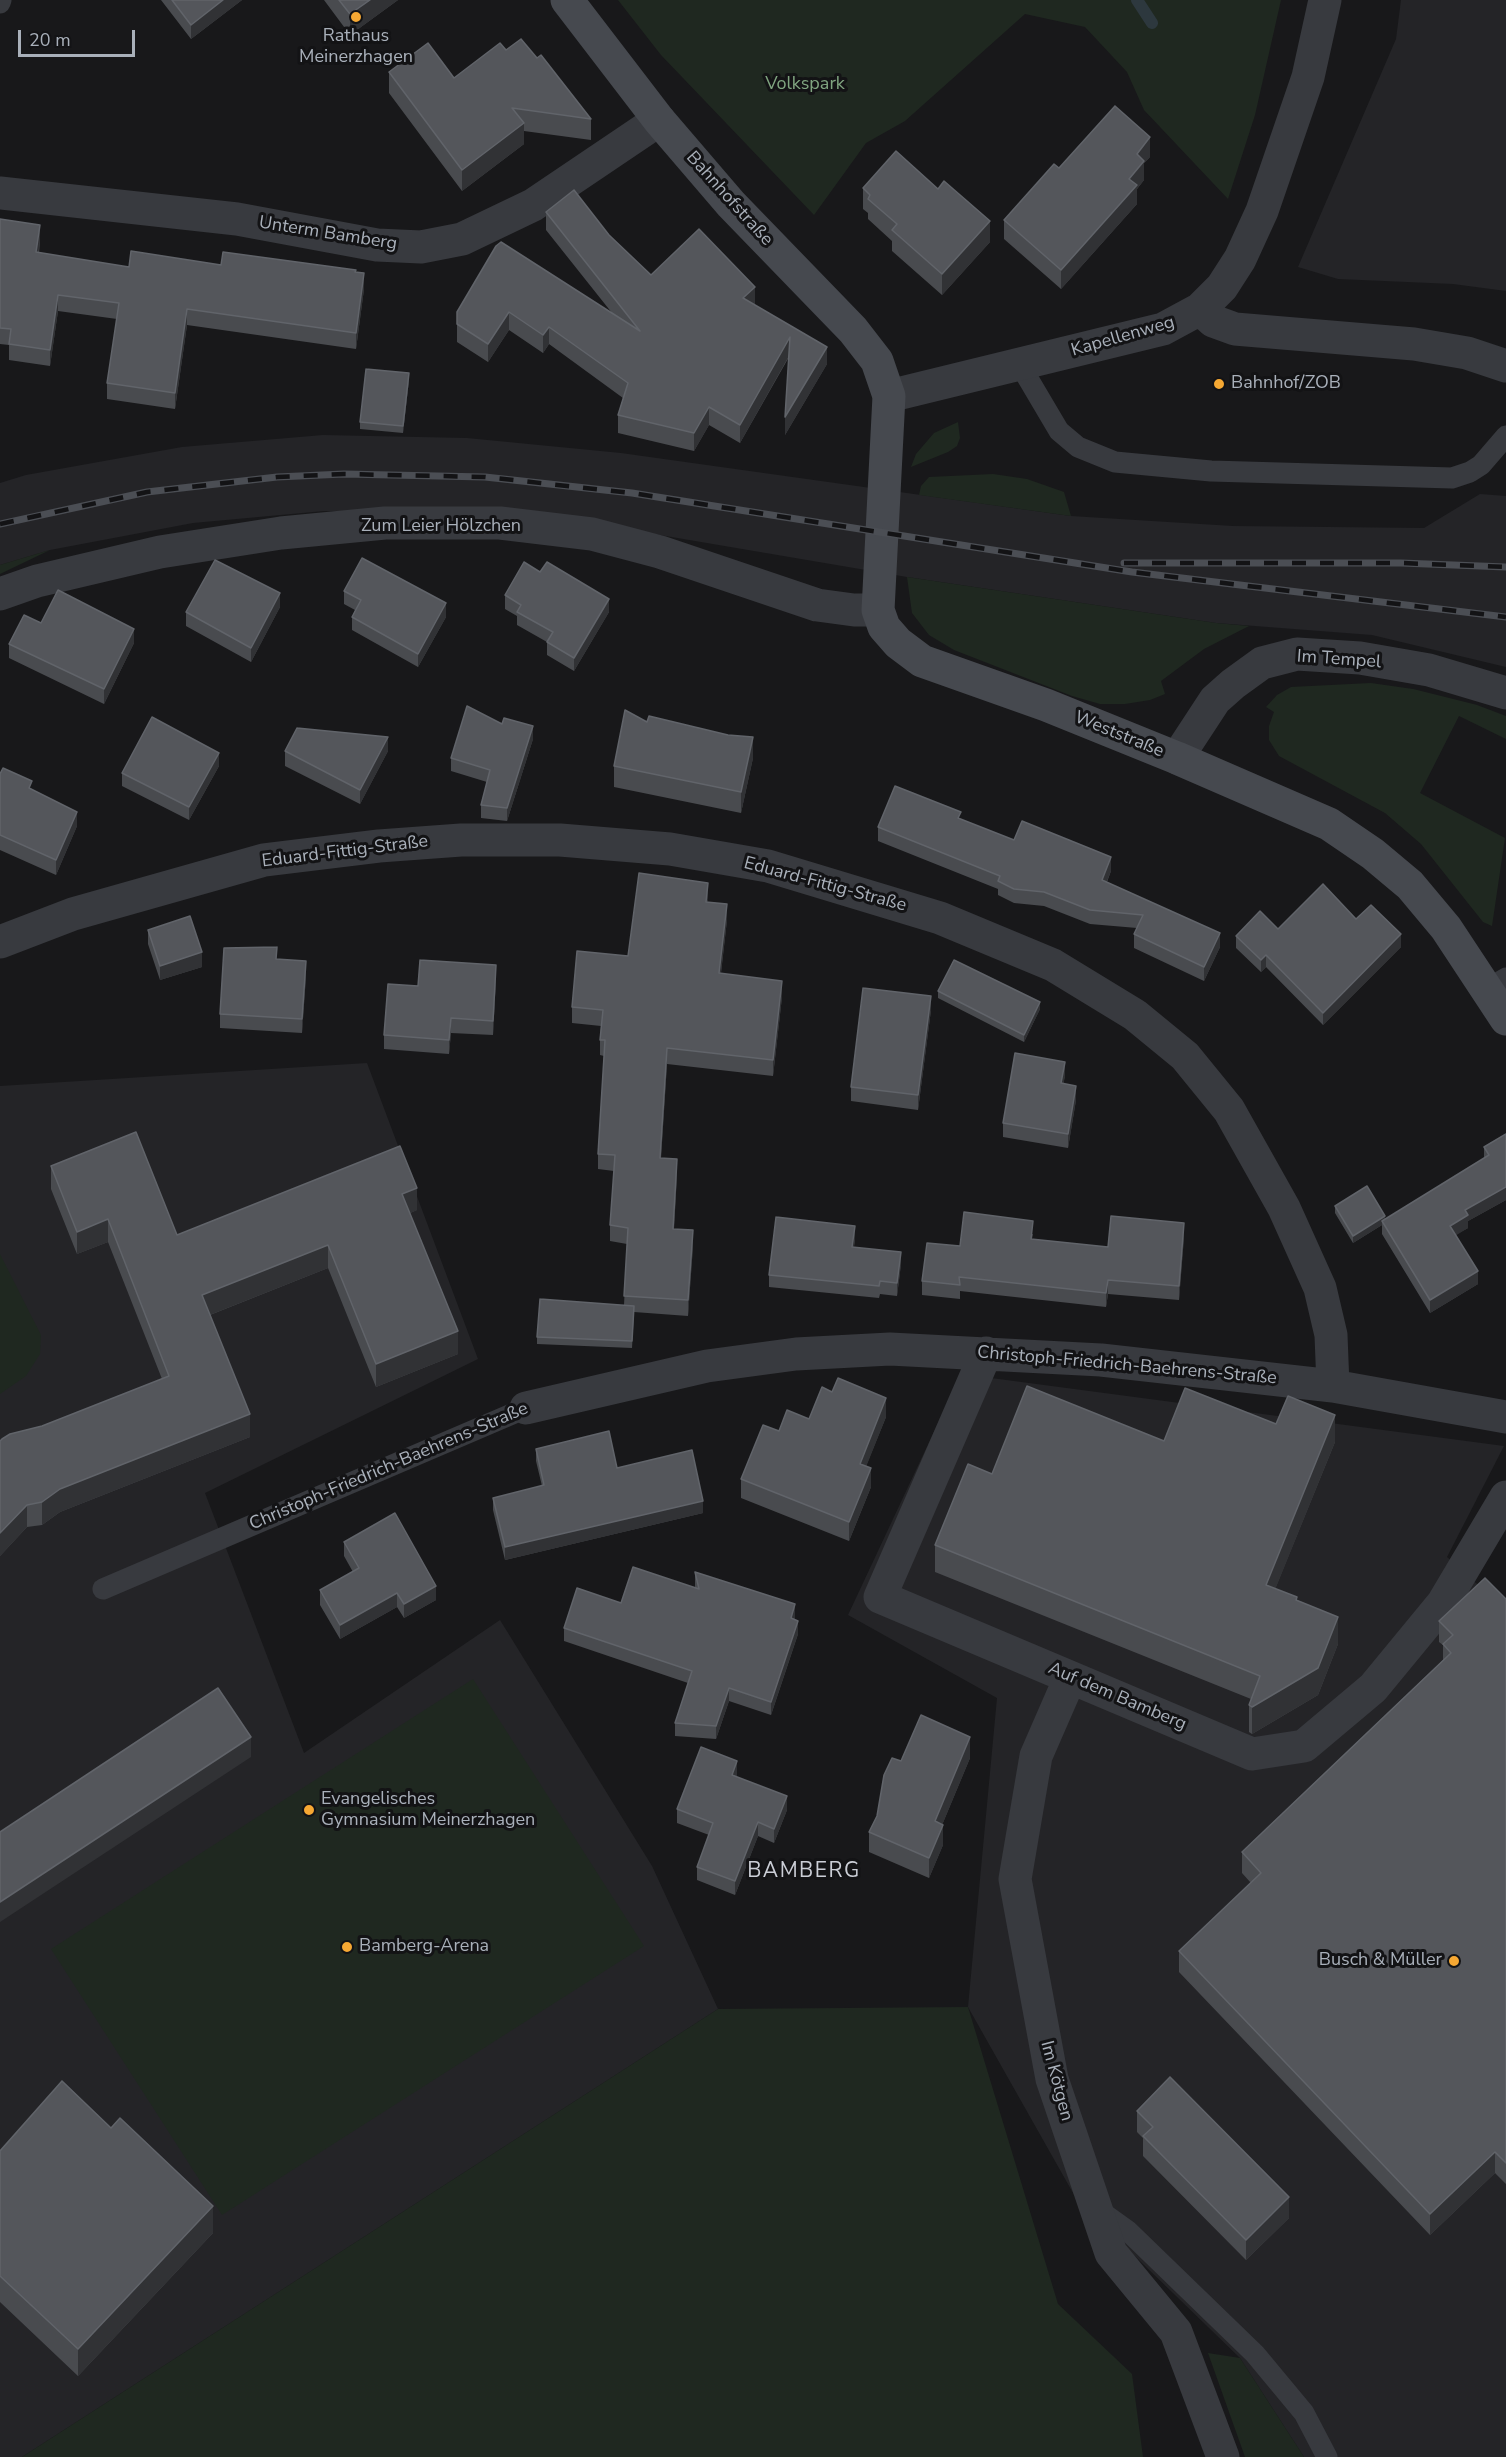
<!DOCTYPE html>
<html>
<head>
<meta charset="utf-8">
<style>
  body { margin:0 }
  #map { position:relative; width:1506px; height:2457px; overflow:hidden; background:#18181a; font-family:"Nunito Sans",sans-serif }
  canvas { display:block }
  .scale { position:absolute; left:18px; top:30px; width:117px; height:27px; box-sizing:border-box; border:3px solid #a9b0ba; border-top:0; padding-left:8px; font-size:18px; line-height:21px; white-space:nowrap; color:#a9b0ba; -webkit-text-stroke:4px #131315; paint-order:stroke }
</style>
</head>
<body>
<div id="map">
<canvas width="1506" height="2457"></canvas>
<div class="scale">20 m</div>
</div>
<script>
const ctx = document.querySelector('canvas').getContext('2d');
ctx.lineJoin = 'round';
function paint(path, color) { ctx.fillStyle = color; ctx.fill(path, 'evenodd'); }
const shape = rows => new Path2D(rows.map(r => 'M' + r).join(''));
function strokePath(path, color, width, dash) { ctx.strokeStyle = color; ctx.lineWidth = width; ctx.lineCap = dash ? 'butt' : 'round'; ctx.setLineDash(dash || []); ctx.stroke(path); }
function label(font, color, halo, rows, align = 'center') {
  ctx.font = font + ' "Nunito Sans",sans-serif'; ctx.lineWidth = 6; ctx.setLineDash([]); ctx.textBaseline = 'middle'; ctx.strokeStyle = halo; ctx.fillStyle = color; for (const [text, x, y, turn = 0] of rows) {
    ctx.save(); ctx.translate(x, y); ctx.rotate((+turn || 0) * Math.PI / 180); ctx.textAlign = isNaN(turn) ? turn : align; if (halo) ctx.strokeText(text, 0, 0); ctx.fillText(text, 0, 0); ctx.restore();
  }
}
paint(shape([
  [1401,0,1506,0,1506,291,1453,284,1338,279,1298,267,1396,39],
  [323,435,467,438,621,453,1071,516,1233,526,1424,528,1480,494,1506,496,1506,667,1372,635,1216,623,907,577,601,525,463,511,324,511,193,523,50,550,0,565,0,483,26,475,182,447],
  [367,1063,478,1359,205,1493,304,1753,500,1620,652,1866,718,2009,22,2457,0,2457,0,1086],
  [961,1374,1504,1446,1447,1557,1506,1610,1506,2457,1304,2457,1240,2358,1077,2200,968,2007,997,1698,848,1615]
]), '#242427');
paint(shape([
  [618,0,1281,0,1255,115,1228,199,1144,110,1127,72,1085,27,1025,14,905,121,866,143,814,215,661,55],
  [958,422,960,438,957,446,948,452,911,467,916,454,934,433],
  [993,474,1027,479,1064,492,1071,516,919,495,921,486,929,477],
  [50,550,0,574,0,565],
  [907,577,1216,623,1249,626,1204,649,1161,681,1165,694,1150,700,1125,704,1100,704,1072,696,954,650,929,635,912,613],
  [1371,683,1413,689,1477,705,1506,716,1506,739,1459,716,1420,793,1505,838,1492,926,1483,922,1421,844,1385,813,1279,756,1269,740,1269,726,1274,712,1266,707,1277,695,1291,687],
  [0,1254,41,1335,40,1354,26,1376,0,1394],
  [473,1679,644,1946,222,2215,51,1949],
  [968,2007,1058,2304,1132,2374,1143,2457,22,2457,718,2009],
  [1208,2353,1240,2358,1304,2457,1245,2457]
]), '#1f2820');
strokePath(shape([
  [1137,0,1152,23]
]), '#2d383e', 12);
strokePath(shape([
  [0,3,1,0],
  [1020,365,1059,431,1078,447,1115,462,1211,471,1452,478,1470,472,1481,465,1506,436],
  [1487,989,1506,978],
  [103,1589,526,1408],
  [1096,2208,1128,2231,1255,2354,1304,2413,1327,2457]
]), '#383a3f', 21);
strokePath(shape([
  [0,193,237,219,377,245,421,247,462,239,533,205,659,120],
  [1200,309,1213,321,1235,329,1414,344,1467,353,1506,366],
  [889,396,1163,329,1200,309,1222,287,1240,259,1262,211,1308,77,1325,0],
  [0,594,37,581,160,552,281,533,385,523,500,523,592,534,660,552,817,605,854,610,878,610],
  [1177,758,1215,700,1233,684,1262,663,1297,654,1360,658,1429,670,1506,693],
  [0,942,73,914,264,860,379,846,461,840,560,840,670,849,768,866,940,918,1053,965,1135,1015,1185,1056,1229,1110,1284,1208,1320,1288,1331,1335,1333,1386],
  [986,1353,880,1597,1252,1754,1304,1746,1373,1688,1443,1603,1506,1497],
  [526,1408,707,1366,796,1354,890,1349,1101,1360,1333,1386,1506,1417],
  [1070,1678,1036,1756,1015,1879,1052,2079,1111,2253,1176,2332,1223,2457]
]), '#383a3f', 33);
strokePath(shape([
  [567,0,659,120,731,204,853,330,877,361,889,396,878,610,884,627,898,643,922,661,1046,705,1177,758,1329,824,1373,854,1410,885,1446,928,1506,1019]
]), '#46494f', 33);
const rail = shape([
  [0,524,147,492,277,477,344,474,485,477,632,493,1132,572,1506,617],
  [1124,563,1401,563,1506,567]
]);
strokePath(rail, '#4b4e54', 7);
strokePath(rail, '#131315', 4.5, [14]);
paint(shape([
  [161,0,242,0,191,39],
  [324,0,398,0,350,35],
  [506,50,537,58,591,119,591,140,524,131,524,144,462,191,389,93,389,72,454,78],
  [1150,157,1144,163,1144,180,1137,189,1137,204,1061,289,1004,239,1004,220,1059,168],
  [863,188,938,189,990,242,942,295,892,251,892,241,868,219,868,213,863,209],
  [546,212,609,235,651,275,755,305,827,364,785,435,789,357,740,443,709,425,694,451,618,433,618,415,623,398,549,344,543,353,509,330,488,362,457,342,457,312,612,313,546,230],
  [0,219,40,241,39,253,129,267,221,265,356,272,364,289,356,349,187,325,175,409,107,399,107,383,117,319,58,311,50,366,9,360,9,345,0,344],
  [409,380,403,433,360,429,360,422],
  [344,591,446,617,418,667,352,630,352,617,355,610,344,604],
  [505,595,609,612,574,671,547,655,547,642,517,625,517,616,505,609],
  [280,607,251,662,186,626,186,612],
  [134,643,104,704,9,658,9,644],
  [647,722,753,758,741,813,614,787,614,766],
  [533,739,507,821,481,818,481,805,487,782,451,771,451,758],
  [285,751,388,751,360,804,285,766],
  [219,766,189,820,122,786,122,773],
  [0,774,32,789,77,826,56,875,0,850],
  [961,820,1014,840,1111,871,1107,882,1220,947,1204,981,1134,948,1134,934,1137,928,1090,924,1044,906,1014,903,998,895,998,889,878,841,878,827],
  [708,899,708,902,727,920,721,973,782,997,773,1076,667,1064,661,1158,677,1175,674,1229,693,1246,688,1316,634,1312,632,1348,537,1344,537,1337,624,1305,627,1244,610,1241,610,1225,614,1171,598,1169,598,1154,604,1056,600,1055,600,1040,601,1026,572,1023,572,1007,628,956],
  [1356,919,1401,947,1323,1025,1266,967,1261,972,1236,948,1236,936,1278,929],
  [148,930,202,967,160,980,148,944],
  [277,959,306,976,302,1033,220,1028,220,1014],
  [496,979,493,1035,451,1033,449,1054,384,1049,384,1035],
  [938,991,1040,1009,1024,1042,938,998],
  [931,1010,918,1110,851,1101,851,1087],
  [1065,1076,1063,1084,1076,1100,1068,1148,1003,1137,1003,1123],
  [1506,1134,1506,1200,1468,1221,1468,1228,1455,1235,1478,1284,1430,1313,1382,1234,1382,1225,1353,1243,1335,1213,1335,1206,1385,1219,1484,1158,1484,1147],
  [51,1166,177,1235,417,1210,410,1213,458,1354,376,1387,328,1268,210,1315,250,1437,60,1512,42,1525,27,1527,0,1556,0,1441,42,1426,162,1379,108,1242,77,1254,51,1189],
  [1033,1234,1032,1239,1108,1247,1184,1237,1179,1300,1108,1294,1106,1307,960,1291,960,1299,922,1295,922,1281,960,1246],
  [855,1239,854,1247,901,1264,897,1296,880,1294,879,1298,769,1287,769,1275],
  [886,1417,866,1466,871,1487,849,1541,741,1498,741,1479,779,1431,809,1419],
  [1276,1424,1335,1442,1275,1589,1297,1601,1338,1644,1318,1695,1252,1734,1249,1732,1249,1705,1251,1699,935,1572,935,1545,992,1474,1164,1441],
  [536,1449,617,1468,703,1513,505,1560,493,1510,493,1498,542,1486,536,1461],
  [344,1542,436,1600,404,1618,397,1607,340,1639,320,1605,320,1590,353,1572,344,1556],
  [695,1572,795,1618,794,1620,798,1634,771,1715,729,1701,716,1739,675,1736,675,1723,688,1683,564,1641,564,1628,621,1603,695,1588],
  [1506,1599,1506,2184,1495,2173,1430,2235,1179,1972,1179,1951,1251,1883,1242,1873,1242,1852,1443,1660,1443,1645,1439,1642,1439,1621],
  [970,1758,942,1825,943,1845,929,1878,869,1852,869,1832,877,1816,901,1761],
  [737,1774,736,1777,787,1810,774,1843,758,1836,735,1895,697,1880,697,1867,709,1835,677,1823,677,1809],
  [1137,2111,1289,2218,1246,2260,1143,2156,1143,2138,1137,2132],
  [0,2151,213,2233,78,2376,0,2302]
]), '#494b4f');
paint(shape([
  [223,0,242,0,191,39,191,25],
  [370,0,398,0,350,35,350,14],
  [524,123,524,144,462,191,462,170],
  [1150,137,1150,157,1144,163,1144,180,1137,189,1137,204,1061,289,1061,270,1129,179,1137,154],
  [990,221,990,242,942,295,942,274],
  [40,225,40,241,36,268,36,252],
  [364,273,364,289,356,349,356,333],
  [755,287,755,305,743,298],
  [58,295,58,311,50,366,50,350],
  [187,309,187,325,175,409,175,393],
  [509,312,509,330,488,362,488,344],
  [549,327,549,344,543,353,543,335],
  [790,337,790,354,740,443,740,425],
  [827,347,827,364,785,435,785,417],
  [409,373,409,380,403,433,403,426],
  [709,407,709,425,694,451,694,433],
  [280,593,280,607,251,662,251,648],
  [609,599,609,612,574,671,574,658],
  [446,603,446,617,418,667,418,654],
  [134,629,134,643,104,704,104,689],
  [533,726,533,739,507,821,507,808],
  [388,737,388,751,360,804,360,790],
  [753,737,753,758,741,813,741,792],
  [219,753,219,766,189,820,189,807],
  [77,812,77,826,56,875,56,860],
  [1111,857,1111,871,1102,893,1102,880],
  [708,883,708,899,706,918,706,902],
  [727,904,727,920,719,989,719,973],
  [1220,933,1220,947,1204,981,1204,967],
  [1401,934,1401,947,1323,1025,1323,1013],
  [202,952,202,967,160,980,160,966],
  [1266,955,1266,967,1261,972,1261,960],
  [306,961,306,976,302,1033,302,1019],
  [496,965,496,979,493,1035,493,1021],
  [782,981,782,997,773,1076,773,1060],
  [931,996,931,1010,918,1110,918,1095],
  [1040,1002,1040,1009,1024,1042,1024,1035],
  [451,1018,451,1033,449,1054,449,1040],
  [667,1048,667,1064,660,1174,660,1158],
  [1065,1062,1065,1076,1061,1097,1061,1083],
  [1076,1086,1076,1100,1068,1148,1068,1134],
  [677,1159,677,1175,673,1245,673,1229],
  [1506,1187,1506,1200,1468,1221,1468,1228,1450,1239,1450,1226,1465,1210],
  [417,1188,417,1210,402,1217,402,1194],
  [1385,1216,1385,1223,1382,1221,1382,1225,1353,1243,1353,1236],
  [108,1219,108,1242,77,1254,77,1232],
  [1184,1223,1184,1237,1179,1300,1179,1286],
  [855,1226,855,1239,852,1259,852,1247],
  [693,1230,693,1246,688,1316,688,1300],
  [328,1245,328,1268,202,1318,202,1295],
  [901,1252,901,1264,897,1296,897,1283],
  [1478,1271,1478,1284,1430,1313,1430,1300],
  [1108,1280,1108,1294,1106,1307,1106,1293],
  [458,1331,458,1354,376,1387,376,1364],
  [886,1398,886,1417,860,1482,860,1464],
  [250,1414,250,1437,60,1512,42,1525,42,1502,60,1489],
  [1335,1415,1335,1442,1266,1612,1266,1585],
  [871,1468,871,1487,849,1541,849,1522],
  [703,1501,703,1513,505,1560,505,1547],
  [27,1505,27,1527,0,1556,0,1533],
  [436,1586,436,1600,404,1618,404,1604],
  [397,1593,397,1607,340,1639,340,1625],
  [795,1604,795,1618,791,1631,791,1618],
  [1338,1617,1338,1644,1318,1695,1252,1734,1252,1707],
  [798,1621,798,1634,771,1715,771,1702],
  [729,1688,729,1701,716,1739,716,1726],
  [251,1737,251,1757,0,1922,0,1902],
  [970,1737,970,1758,935,1842,935,1821],
  [737,1761,737,1774,732,1789,732,1775],
  [787,1796,787,1810,774,1843,774,1829],
  [758,1822,758,1836,735,1895,735,1881],
  [943,1825,943,1845,929,1878,929,1858],
  [1495,2152,1495,2173,1430,2235,1430,2214],
  [1289,2197,1289,2218,1246,2260,1246,2240],
  [213,2206,213,2233,78,2376,78,2349]
]), '#313235');
const building = shape([
  [172,0,223,0,191,25,172,0],
  [339,0,370,0,350,14,339,0],
  [521,39,537,58,541,55,591,119,512,108,524,123,462,170,389,72,428,43,454,78,500,43,506,50,521,39],
  [1115,106,1150,137,1137,154,1144,161,1129,179,1137,185,1061,270,1004,220,1054,164,1059,168,1115,106],
  [896,151,938,189,944,181,990,221,942,274,892,230,897,224,868,199,870,195,863,188,896,151],
  [574,190,609,235,651,275,699,229,755,287,743,298,827,347,785,417,790,337,740,425,709,407,694,433,618,415,628,383,549,327,543,335,509,312,488,344,457,324,457,312,496,246,501,242,640,331,546,212,574,190],
  [0,219,40,225,36,252,129,267,131,251,221,265,223,252,356,270,355,272,364,273,356,333,187,309,175,393,107,383,119,303,58,295,50,350,9,344,11,329,0,328,0,219],
  [366,369,409,373,403,426,360,422,366,369],
  [362,558,446,603,418,654,352,617,361,600,344,591,362,558],
  [215,560,280,593,251,648,186,612,215,560],
  [524,562,540,572,547,562,609,599,574,658,547,642,553,632,517,612,521,605,505,595,524,562],
  [58,590,134,629,104,689,9,644,24,615,41,623,58,590],
  [467,706,502,724,504,718,533,726,507,808,481,805,490,770,451,758,467,706],
  [625,710,647,722,649,716,728,735,753,737,741,792,614,766,625,710],
  [152,717,219,753,189,807,122,773,152,717],
  [297,728,388,737,360,790,285,751,297,728],
  [3,768,32,781,29,788,77,812,56,860,0,835,0,774,3,768],
  [895,786,961,812,958,818,1014,840,1022,821,1111,857,1102,880,1220,933,1204,967,1134,934,1143,915,1090,910,1044,892,1014,889,998,881,1000,876,878,827,895,786],
  [639,873,708,883,706,902,727,904,719,973,782,981,773,1060,667,1048,660,1158,677,1159,673,1229,693,1230,688,1300,624,1296,628,1228,610,1225,615,1155,598,1154,605,1040,600,1040,603,1010,572,1007,577,951,628,956,639,873],
  [1323,884,1356,919,1371,905,1401,934,1323,1013,1266,955,1261,960,1236,936,1260,911,1278,929,1323,884],
  [190,916,202,952,160,966,148,930,190,916],
  [277,947,276,959,306,961,302,1019,220,1014,224,948,277,947],
  [420,960,496,965,493,1021,451,1018,449,1040,384,1035,388,984,418,986,420,960],
  [954,960,1040,1002,1024,1035,938,991,954,960],
  [863,988,931,996,918,1095,851,1087,863,988],
  [1015,1053,1065,1062,1061,1083,1076,1086,1068,1134,1003,1123,1015,1053],
  [136,1132,177,1235,400,1146,417,1188,402,1194,458,1331,376,1364,328,1245,202,1295,250,1414,60,1489,42,1502,27,1505,0,1533,0,1441,2,1439,10,1434,42,1426,169,1376,108,1219,77,1232,51,1166,136,1132],
  [1506,1134,1506,1187,1465,1210,1468,1215,1450,1226,1478,1271,1430,1300,1382,1221,1489,1155,1484,1147,1506,1134],
  [1367,1186,1385,1216,1353,1236,1335,1206,1367,1186],
  [964,1212,1033,1221,1031,1239,1108,1247,1111,1216,1184,1223,1179,1286,1108,1280,1106,1293,959,1277,960,1285,922,1281,927,1243,960,1246,964,1212],
  [776,1217,855,1226,852,1247,901,1252,897,1283,880,1281,879,1286,769,1275,776,1217],
  [540,1299,634,1306,632,1341,537,1337,540,1299],
  [838,1378,886,1398,860,1464,871,1468,849,1522,741,1479,763,1425,779,1431,787,1410,809,1419,822,1387,832,1392,838,1378],
  [1027,1386,1164,1441,1185,1388,1276,1424,1288,1396,1335,1415,1266,1585,1297,1597,1296,1600,1338,1617,1318,1668,1252,1707,1249,1705,1260,1676,935,1545,968,1464,992,1474,1027,1386],
  [609,1431,617,1468,692,1450,703,1501,505,1547,493,1498,544,1485,536,1449,609,1431],
  [395,1513,436,1586,404,1604,397,1593,340,1625,320,1590,359,1568,344,1542,395,1513],
  [633,1567,699,1589,695,1572,795,1604,791,1618,798,1621,771,1702,729,1688,716,1726,675,1723,692,1671,564,1628,577,1588,621,1603,633,1567],
  [1485,1578,1506,1599,1506,2163,1495,2152,1430,2214,1179,1951,1261,1873,1242,1852,1451,1653,1443,1644,1453,1635,1439,1621,1485,1578],
  [218,1688,251,1737,0,1902,0,1832,218,1688],
  [921,1715,970,1737,935,1821,943,1825,929,1858,869,1832,877,1816,884,1775,892,1758,901,1761,921,1715],
  [701,1747,737,1761,732,1775,787,1796,774,1829,758,1822,735,1881,697,1867,713,1823,677,1809,701,1747],
  [1170,2077,1289,2197,1246,2240,1143,2136,1153,2127,1137,2111,1170,2077],
  [62,2081,111,2128,120,2118,213,2206,78,2349,0,2276,0,2151,62,2081]
]);
paint(building, '#54565b');
strokePath(building, '#61646a', 1.5);
for (const [x, y, r, color] of [
  [356,17,6,"#f6a833"],
  [1219,384,6,"#f6a833"],
  [309,1810,6,"#f6a833"],
  [347,1947,6,"#f6a833"],
  [1454,1961,6,"#f6a833"]
]) { const dot = new Path2D(); dot.arc(x, y, r, 0, 2 * Math.PI); ctx.fillStyle = color; ctx.fill(dot); strokePath(dot, '#131315', 2); }
label('18px', '#a9b0ba', '#131315', [
  ["Rathaus",356,37,"center"],
  ["Meinerzhagen",356,58,"center"],
  ["Bahnhof/ZOB",1231,384],
  ["Evangelisches",321,1800],
  ["Gymnasium Meinerzhagen",321,1821],
  ["Bamberg-Arena",359,1947],
  ["Busch & Müller",1442,1961,"right"]
], 'left');
label('18px', '#80a580', '#131315', [
  ["Volkspark",805,85]
]);
label('18px', '#a9b0ba', '#131315', [
  ["Bahnhofstraße",729,199,48],
  ["Unterm Bamberg",328,234,9],
  ["Kapellenweg",1123,337,-16],
  ["Zum Leier Hölzchen",441,527],
  ["Im Tempel",1339,660,4],
  ["Weststraße",1119,735,22],
  ["Eduard-Fittig-Straße",345,852,-7],
  ["Eduard-Fittig-Straße",825,885,15],
  ["Christoph-Friedrich-Baehrens-Straße",1127,1366,5],
  ["Christoph-Friedrich-Baehrens-Straße",389,1467,-23],
  ["Auf dem Bamberg",1117,1697,23],
  ["Im Kötgen",1056,2081,75]
]);
ctx.letterSpacing = '1.5px';
label('21px', '#cbced6', '#131315', [
  ["BAMBERG",804,1872]
]);
ctx.letterSpacing = '0px';
</script>
</body>
</html>
